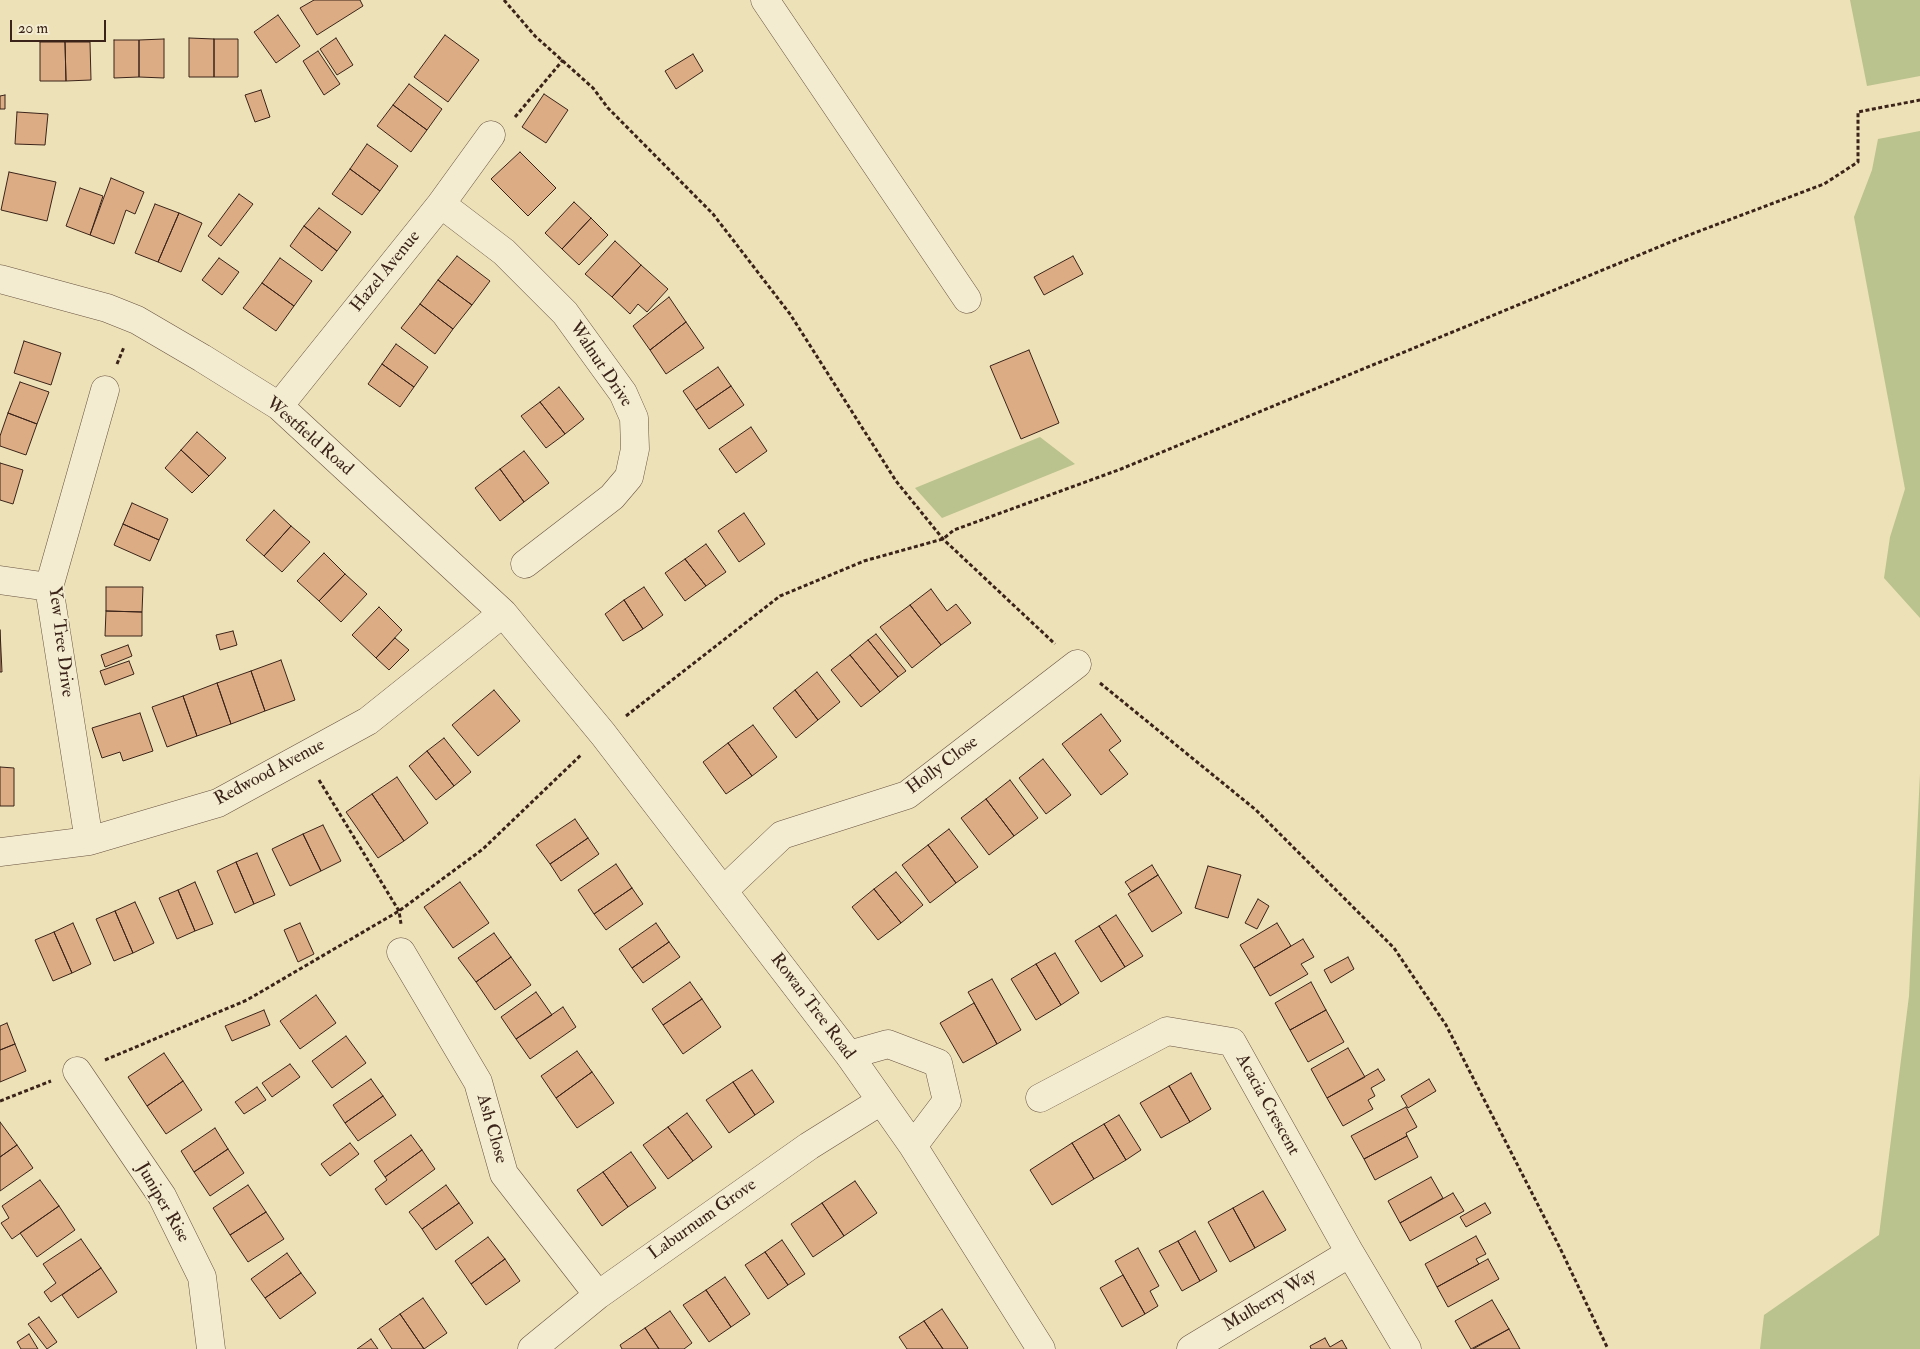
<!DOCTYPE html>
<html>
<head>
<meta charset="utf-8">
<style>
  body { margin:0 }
  #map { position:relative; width:1920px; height:1349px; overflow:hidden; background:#ede1b7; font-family:"IM FELL Double Pica",serif }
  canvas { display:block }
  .scale { position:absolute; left:10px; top:20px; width:96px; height:22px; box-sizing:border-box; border:2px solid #3b2319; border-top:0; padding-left:6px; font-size:15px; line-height:18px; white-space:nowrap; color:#3b2319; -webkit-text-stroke:4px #f3ecd0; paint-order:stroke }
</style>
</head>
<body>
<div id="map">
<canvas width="1920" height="1349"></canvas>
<div class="scale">20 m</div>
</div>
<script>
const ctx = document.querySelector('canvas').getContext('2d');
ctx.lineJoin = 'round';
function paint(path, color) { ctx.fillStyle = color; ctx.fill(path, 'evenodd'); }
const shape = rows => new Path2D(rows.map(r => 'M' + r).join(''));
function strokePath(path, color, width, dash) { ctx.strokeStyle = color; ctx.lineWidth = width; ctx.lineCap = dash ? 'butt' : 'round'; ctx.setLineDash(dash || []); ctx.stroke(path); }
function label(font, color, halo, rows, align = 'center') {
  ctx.font = font + ' "IM FELL Double Pica",serif'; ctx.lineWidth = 4; ctx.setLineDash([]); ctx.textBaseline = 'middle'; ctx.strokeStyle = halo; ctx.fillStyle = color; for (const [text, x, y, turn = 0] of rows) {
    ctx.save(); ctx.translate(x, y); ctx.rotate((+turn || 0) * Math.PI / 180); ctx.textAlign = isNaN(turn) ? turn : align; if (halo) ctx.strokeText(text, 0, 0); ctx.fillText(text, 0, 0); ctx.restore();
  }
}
paint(shape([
  [1850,0,1920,0,1920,76,1867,86],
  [1920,131,1920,618,1884,578,1890,537,1905,489,1854,217,1872,170,1878,139],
  [1040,437,1075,464,942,518,915,488],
  [1920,774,1920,1349,1760,1349,1764,1315,1879,1235,1909,996]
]), '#bac28d');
const building = shape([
  [314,0,360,0,363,6,317,35,300,8,314,0],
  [278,15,300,46,276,63,254,32,278,15],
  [445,35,479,60,448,102,414,77,445,35],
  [189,38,214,39,214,77,189,77,189,38],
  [336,38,353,65,337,75,320,49,336,38],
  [164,39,164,78,139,77,139,40,164,39],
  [214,39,238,39,238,77,214,77,214,39],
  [114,40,139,40,139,77,114,78,114,40],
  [40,42,65,42,66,81,40,81,40,42],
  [65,42,90,42,91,80,66,81,65,42],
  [318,51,340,84,324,95,303,61,318,51],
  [693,54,703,71,676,89,665,71,693,54],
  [409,84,442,109,427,130,393,105,409,84],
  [261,90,270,117,255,122,245,95,261,90],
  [544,94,568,110,546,143,522,127,544,94],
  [5,95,5,109,0,109,0,96,5,95],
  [393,105,427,130,411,152,377,126,393,105],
  [17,112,48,114,45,145,15,144,17,112],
  [367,144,398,166,380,191,350,169,367,144],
  [520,152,556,188,528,216,491,179,520,152],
  [350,169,380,191,362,215,332,194,350,169],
  [9,172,56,182,47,221,1,210,9,172],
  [111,178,144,192,135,214,126,210,114,244,90,235,111,178],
  [80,188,103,196,90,235,66,226,80,188],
  [239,194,253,204,221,246,208,236,239,194],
  [574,202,591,218,562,249,545,233,574,202],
  [155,204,179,213,158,262,135,253,155,204],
  [319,208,351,232,337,251,304,226,319,208],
  [179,213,202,223,181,272,158,262,179,213],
  [591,218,608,235,579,265,562,249,591,218],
  [304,226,337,251,322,271,290,246,304,226],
  [615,241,641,265,612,297,585,274,615,241],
  [457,256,490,281,472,305,438,280,457,256],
  [1073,256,1083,274,1044,295,1034,277,1073,256],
  [219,258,239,272,222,295,202,280,219,258],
  [280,258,312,281,294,306,262,283,280,258],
  [641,265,668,289,647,312,638,304,630,314,612,297,641,265],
  [438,280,472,305,453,329,420,304,438,280],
  [262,283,294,306,276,331,243,308,262,283],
  [669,297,686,322,650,350,633,326,669,297],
  [420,304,453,329,435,354,401,328,420,304],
  [686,322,704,348,666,374,650,350,686,322],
  [24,341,61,353,51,385,14,373,24,341],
  [396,344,428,367,414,387,382,364,396,344],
  [1029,350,1059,423,1021,439,990,366,1029,350],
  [382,364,414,387,400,407,368,384,382,364],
  [718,367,731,386,696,410,683,391,718,367],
  [20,382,49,392,37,424,8,413,20,382],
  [731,386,744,405,709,429,696,410,731,386],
  [559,387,584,419,565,434,540,402,559,387],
  [540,402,565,434,546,448,521,416,540,402],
  [8,413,37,424,26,455,0,446,0,436,8,413],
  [751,427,767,451,736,473,719,449,751,427],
  [197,432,226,458,209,476,181,450,197,432],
  [181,450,209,476,192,493,165,468,181,450],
  [524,451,549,483,524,502,500,469,524,451],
  [0,463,23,470,13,504,0,500,0,463],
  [500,469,524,502,500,521,475,488,500,469],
  [132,503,168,519,159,540,123,524,132,503],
  [274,510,291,526,264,556,246,540,274,510],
  [744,513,765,544,739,562,718,531,744,513],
  [123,524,159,540,150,561,114,545,123,524],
  [291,526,310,542,282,572,264,556,291,526],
  [706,544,726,572,706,586,685,559,706,544],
  [324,553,345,574,319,601,297,581,324,553],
  [685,559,706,586,685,601,665,573,685,559],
  [345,574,367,594,341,622,319,601,345,574],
  [106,587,143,587,142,612,106,611,106,587],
  [644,587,663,615,643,629,624,600,644,587],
  [931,589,947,611,956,604,971,623,941,645,910,605,931,589],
  [624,600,643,629,623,641,605,614,624,600],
  [910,605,941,645,912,668,880,627,910,605],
  [379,607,402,630,376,658,352,635,379,607],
  [106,611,142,612,142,636,105,636,106,611],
  [0,630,2,672,0,672,0,630],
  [233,631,237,645,220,650,216,635,233,631],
  [876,634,906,671,898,677,868,640,876,634],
  [395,638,409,650,389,670,376,658,395,638],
  [868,640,898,677,880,692,850,655,868,640],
  [128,645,132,656,105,667,101,655,128,645],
  [850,655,880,692,861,707,831,670,850,655],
  [281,660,295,700,265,711,251,671,281,660],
  [129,661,134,674,105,685,100,671,129,661],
  [251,671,265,711,231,724,217,683,251,671],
  [817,672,840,702,818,720,795,690,817,672],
  [217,683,231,724,197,736,183,696,217,683],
  [494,690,520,721,478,756,452,725,494,690],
  [795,690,818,720,796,738,773,708,795,690],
  [183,696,197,736,167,747,152,707,183,696],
  [140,713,153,751,123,761,120,752,102,758,92,728,140,713],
  [1101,714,1121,741,1109,750,1128,774,1101,795,1062,744,1101,714],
  [753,725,777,757,752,776,728,743,753,725],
  [444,738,471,772,454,786,427,751,444,738],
  [728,743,752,776,726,794,703,762,728,743],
  [427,751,454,786,436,800,409,766,427,751],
  [1043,759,1071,795,1046,814,1019,778,1043,759],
  [0,767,14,768,14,806,0,806,0,767],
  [397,777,428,823,404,841,372,794,397,777],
  [1010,780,1038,818,1014,836,986,799,1010,780],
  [372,794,404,841,378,858,346,812,372,794],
  [986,799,1014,836,989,855,961,818,986,799],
  [575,819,588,838,550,864,536,845,575,819],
  [323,825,341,861,321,871,303,834,323,825],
  [949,829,978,867,956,883,928,845,949,829],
  [303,834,321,871,290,886,272,849,303,834],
  [588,838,599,854,561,881,550,864,588,838],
  [928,845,956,883,930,903,902,865,928,845],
  [257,853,275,895,254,904,236,862,257,853],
  [236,862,254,904,235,913,217,871,236,862],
  [616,864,632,888,594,914,578,890,616,864],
  [1152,865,1158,875,1132,892,1125,882,1152,865],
  [1208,866,1241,875,1228,918,1195,908,1208,866],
  [896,872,923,905,901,923,874,889,896,872],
  [1158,875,1182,913,1152,932,1128,894,1158,875],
  [195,882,213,924,195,931,178,890,195,882],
  [460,882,489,923,453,948,424,907,460,882],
  [632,888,643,904,606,930,594,914,632,888],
  [874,889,901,923,878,940,852,907,874,889],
  [178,890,195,931,177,939,159,898,178,890],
  [1258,899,1269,906,1257,929,1245,923,1258,899],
  [135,902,154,943,133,953,115,911,135,902],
  [115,911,133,953,114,961,96,919,115,911],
  [1116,915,1143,956,1125,967,1099,926,1116,915],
  [73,923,91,964,72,973,54,932,73,923],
  [300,923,314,954,298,962,284,930,300,923],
  [656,923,669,942,632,968,619,949,656,923],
  [1277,923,1291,946,1254,968,1240,945,1277,923],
  [1099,926,1125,967,1101,982,1075,941,1099,926],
  [54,932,72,973,53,981,35,940,54,932],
  [494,933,511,957,476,982,458,958,494,933],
  [1303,939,1314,957,1301,964,1308,974,1270,996,1254,968,1303,939],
  [669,942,680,957,643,983,632,968,669,942],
  [1055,953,1079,993,1061,1005,1036,964,1055,953],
  [511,957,531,985,495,1010,476,982,511,957],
  [1348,957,1354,969,1331,983,1324,970,1348,957],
  [1036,964,1061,1005,1036,1020,1011,979,1036,964],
  [992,979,1021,1030,997,1044,968,992,992,979],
  [690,982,702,999,663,1025,652,1009,690,982],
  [1311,982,1326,1010,1290,1030,1275,1003,1311,982],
  [536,992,552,1015,516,1039,501,1017,536,992],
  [316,995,336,1023,300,1049,280,1021,316,995],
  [702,999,721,1027,683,1054,663,1025,702,999],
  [974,1003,997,1044,963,1063,940,1023,974,1003],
  [563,1007,576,1027,530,1059,516,1039,563,1007],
  [264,1010,270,1025,232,1041,225,1026,264,1010],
  [1326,1010,1344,1042,1308,1062,1290,1030,1326,1010],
  [7,1023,15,1044,0,1050,0,1026,7,1023],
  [346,1036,366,1063,332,1088,312,1061,346,1036],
  [15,1044,26,1071,0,1082,0,1050,15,1044],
  [1348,1048,1365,1077,1327,1098,1311,1069,1348,1048],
  [577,1051,592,1072,556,1098,541,1076,577,1051],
  [164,1053,183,1081,147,1106,128,1077,164,1053],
  [290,1064,300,1077,272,1097,262,1083,290,1064],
  [1378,1069,1385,1080,1371,1088,1375,1096,1368,1100,1373,1109,1343,1126,1327,1098,1378,1069],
  [752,1070,774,1102,755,1115,733,1082,752,1070],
  [592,1072,614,1103,577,1128,556,1098,592,1072],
  [1191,1073,1211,1109,1190,1122,1169,1086,1191,1073],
  [371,1079,383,1096,345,1123,333,1105,371,1079],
  [1429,1079,1436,1091,1408,1108,1401,1096,1429,1079],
  [183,1081,202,1110,166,1134,147,1106,183,1081],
  [733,1082,755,1115,729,1133,706,1100,733,1082],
  [1169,1086,1190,1122,1161,1138,1140,1103,1169,1086],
  [257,1087,266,1100,244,1114,235,1102,257,1087],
  [383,1096,396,1115,358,1141,345,1123,383,1096],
  [1406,1107,1417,1127,1406,1133,1407,1136,1364,1159,1351,1136,1406,1107],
  [687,1113,712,1147,693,1161,668,1127,687,1113],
  [1119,1115,1141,1150,1126,1160,1104,1124,1119,1115],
  [0,1122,17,1145,0,1157,0,1122],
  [1104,1124,1126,1160,1094,1179,1072,1143,1104,1124],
  [668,1127,693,1161,668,1179,643,1145,668,1127],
  [215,1128,228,1149,194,1172,181,1151,215,1128],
  [411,1135,422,1150,385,1177,374,1161,411,1135],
  [1407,1136,1418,1157,1375,1180,1364,1159,1407,1136],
  [350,1143,359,1154,330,1176,321,1164,350,1143],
  [1072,1143,1094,1179,1052,1205,1030,1170,1072,1143],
  [17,1145,33,1168,0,1191,0,1157,17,1145],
  [228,1149,244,1173,210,1196,194,1172,228,1149],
  [422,1150,435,1169,386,1205,375,1189,387,1180,385,1177,422,1150],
  [631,1152,656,1188,628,1207,603,1172,631,1152],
  [603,1172,628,1207,602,1226,577,1190,603,1172],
  [1431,1177,1443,1198,1400,1223,1388,1201,1431,1177],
  [40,1180,59,1206,12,1239,1,1223,9,1218,2,1206,40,1180],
  [855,1181,877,1213,844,1236,822,1203,855,1181],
  [248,1185,266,1212,230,1235,213,1208,248,1185],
  [446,1185,459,1203,422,1229,409,1212,446,1185],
  [1263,1191,1286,1230,1255,1248,1233,1208,1263,1191],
  [1453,1193,1464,1211,1410,1241,1400,1223,1453,1193],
  [459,1203,473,1223,436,1250,422,1229,459,1203],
  [822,1203,844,1236,813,1257,791,1224,822,1203],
  [1485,1203,1491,1213,1466,1227,1460,1217,1485,1203],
  [59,1206,75,1230,37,1257,20,1233,59,1206],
  [1233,1208,1255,1248,1230,1262,1208,1222,1233,1208],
  [266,1212,284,1239,248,1262,230,1235,266,1212],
  [1195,1231,1217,1271,1200,1281,1178,1241,1195,1231],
  [1476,1236,1486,1254,1476,1259,1479,1264,1437,1287,1425,1264,1476,1236],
  [488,1237,505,1259,471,1284,455,1261,488,1237],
  [81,1239,101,1268,51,1302,44,1292,56,1283,43,1264,81,1239],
  [782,1240,805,1274,788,1285,765,1252,782,1240],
  [1178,1241,1200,1281,1182,1291,1159,1251,1178,1241],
  [1138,1248,1159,1286,1150,1291,1158,1306,1145,1314,1115,1261,1138,1248],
  [765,1252,788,1285,768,1299,745,1265,765,1252],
  [287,1253,301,1273,265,1298,251,1279,287,1253],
  [505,1259,520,1281,486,1305,471,1284,505,1259],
  [1488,1259,1499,1279,1448,1307,1437,1287,1488,1259],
  [101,1268,117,1292,78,1318,62,1295,101,1268],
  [301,1273,316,1293,280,1319,265,1298,301,1273],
  [1123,1275,1145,1314,1122,1327,1100,1288,1123,1275],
  [725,1277,750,1314,731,1327,706,1290,725,1277],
  [706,1290,731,1327,709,1342,683,1305,706,1290],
  [423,1298,447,1333,424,1349,400,1314,423,1298],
  [1492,1300,1509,1329,1471,1349,1455,1321,1492,1300],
  [942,1309,968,1348,967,1349,943,1349,924,1321,942,1309],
  [670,1311,692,1343,684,1349,659,1349,645,1328,670,1311],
  [400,1314,424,1349,392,1349,379,1329,400,1314],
  [39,1317,57,1342,47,1349,28,1324,39,1317],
  [924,1321,943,1349,907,1349,899,1337,924,1321],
  [645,1328,659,1349,622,1349,620,1345,645,1328],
  [1509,1329,1520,1349,1473,1349,1509,1329],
  [29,1334,38,1349,21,1349,17,1342,29,1334],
  [1325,1338,1330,1347,1342,1340,1347,1349,1311,1349,1310,1346,1325,1338],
  [371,1339,378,1349,357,1349,371,1339]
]);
paint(building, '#dcad84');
strokePath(building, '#3b2319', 1);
const minor = shape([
  [765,0,967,299],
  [441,204,504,252,565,313,623,393,634,418,635,449,629,477,612,497,525,564],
  [0,279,107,308,137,320,202,358,279,406,503,613,603,734,849,1055,913,1146,1041,1349],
  [279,406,441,204,491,135],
  [0,580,49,587],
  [89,841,49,587,105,390],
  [0,852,89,841,218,803,368,721,503,613],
  [724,890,782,835,907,795,1077,664],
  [401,952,478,1082,504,1174,598,1295],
  [849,1055,888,1044,938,1063,947,1101,913,1146],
  [77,1071,162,1196,202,1277,211,1349],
  [1040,1098,1167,1031,1232,1042,1350,1253,1407,1349],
  [532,1349,598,1295,809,1146,881,1101],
  [1191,1349,1350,1253]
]);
strokePath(minor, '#685240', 29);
strokePath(shape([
  [504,0,535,36,593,88,608,108,713,214,790,314,896,481,943,539,1055,644],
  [515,117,563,60],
  [117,364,124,347],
  [1100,683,1256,810,1394,948,1446,1025,1560,1248,1608,1349],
  [626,716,780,596,864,561,943,539,954,530,1121,469,1673,241,1824,184,1858,162,1858,112,1920,100],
  [319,780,399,911,401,924],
  [105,1060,247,1000,399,911,483,849,582,754],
  [0,1101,51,1081]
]), '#3b2319', 3, [4, 2.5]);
strokePath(minor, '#f3ecd0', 28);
label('18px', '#3b2319', '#f3ecd0', [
  ["Hazel Avenue",386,272,-51],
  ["Walnut Drive",600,365,56],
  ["Westfield Road",309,437,41],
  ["Yew Tree Drive",60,642,83],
  ["Holly Close",943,766,-37],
  ["Redwood Avenue",270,773,-28],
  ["Rowan Tree Road",812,1007,53],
  ["Acacia Crescent",1267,1105,61],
  ["Ash Close",491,1129,74],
  ["Juniper Rise",162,1203,60],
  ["Laburnum Grove",703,1220,-35],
  ["Mulberry Way",1270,1301,-31]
]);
</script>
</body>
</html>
